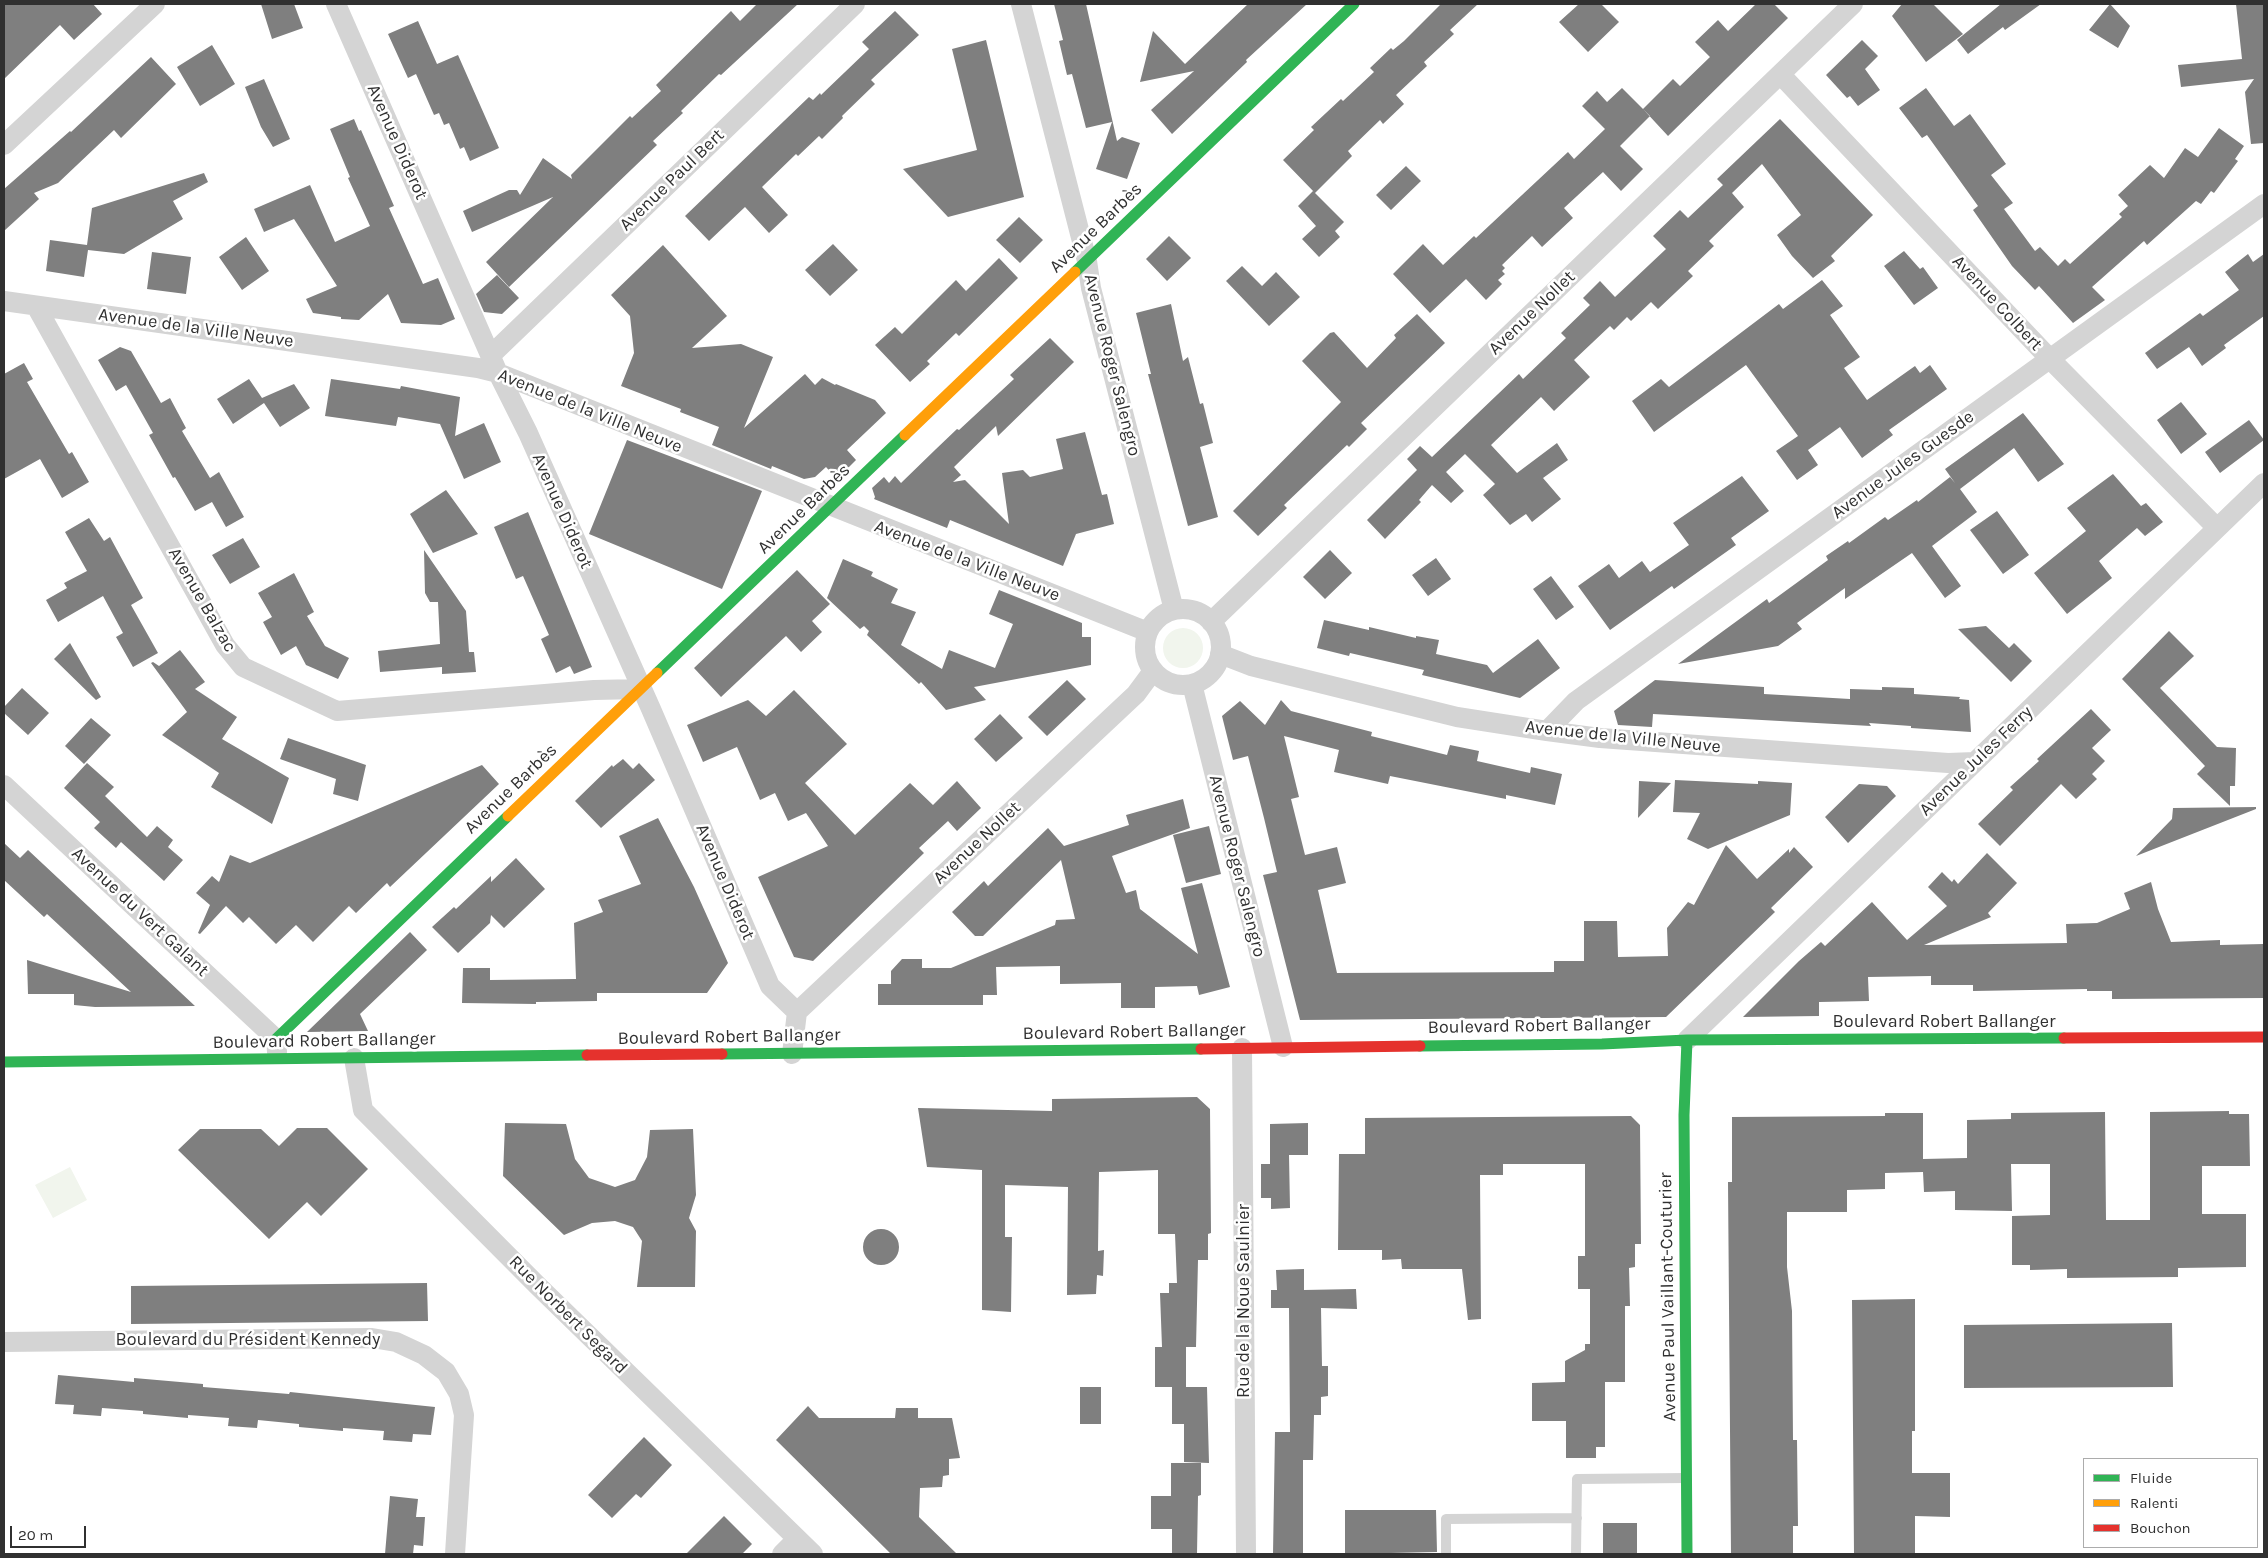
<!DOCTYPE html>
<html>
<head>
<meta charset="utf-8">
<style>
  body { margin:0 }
  #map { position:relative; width:2268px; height:1558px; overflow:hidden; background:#fff; font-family:Karla,sans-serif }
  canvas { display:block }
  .frame { position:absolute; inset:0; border:5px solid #303030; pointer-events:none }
  .legend { position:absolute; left:2083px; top:1458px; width:175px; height:90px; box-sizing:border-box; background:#fff; border:1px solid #acacac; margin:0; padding:6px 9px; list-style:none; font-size:15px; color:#303030 }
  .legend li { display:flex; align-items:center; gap:10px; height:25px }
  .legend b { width:25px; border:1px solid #acacac }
  .scale { position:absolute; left:10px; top:1526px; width:76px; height:22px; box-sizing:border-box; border:2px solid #303030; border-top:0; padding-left:6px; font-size:15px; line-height:18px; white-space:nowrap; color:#303030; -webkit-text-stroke:4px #fff; paint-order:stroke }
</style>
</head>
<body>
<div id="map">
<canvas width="2268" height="1558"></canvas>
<div class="frame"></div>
<ul class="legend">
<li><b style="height:6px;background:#30b455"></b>Fluide</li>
<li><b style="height:6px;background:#ff9f0a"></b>Ralenti</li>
<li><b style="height:6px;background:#e5322d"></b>Bouchon</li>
</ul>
<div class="scale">20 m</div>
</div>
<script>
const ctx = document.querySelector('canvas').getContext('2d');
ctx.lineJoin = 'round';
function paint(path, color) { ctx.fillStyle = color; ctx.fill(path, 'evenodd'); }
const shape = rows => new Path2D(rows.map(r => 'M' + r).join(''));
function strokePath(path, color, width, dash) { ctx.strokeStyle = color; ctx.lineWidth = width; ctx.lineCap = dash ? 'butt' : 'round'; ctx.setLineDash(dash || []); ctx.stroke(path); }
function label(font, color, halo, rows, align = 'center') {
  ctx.font = font + ' Karla,sans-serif'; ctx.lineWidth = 5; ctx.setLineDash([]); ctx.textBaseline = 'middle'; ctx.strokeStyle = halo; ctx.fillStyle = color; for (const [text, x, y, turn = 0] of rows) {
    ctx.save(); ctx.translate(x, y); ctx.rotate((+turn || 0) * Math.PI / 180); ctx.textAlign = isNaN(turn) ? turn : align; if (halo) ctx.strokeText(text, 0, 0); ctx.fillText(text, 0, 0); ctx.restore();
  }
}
paint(shape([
  '1163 648a20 20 0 1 1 40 0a20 20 0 1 1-40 0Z',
  [70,1167,87,1200,53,1218,35,1185]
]), '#f1f5ed');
paint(shape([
  [4,4,93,4,102,14,74,40,60,25,4,79],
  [261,4,294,4,303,28,272,39],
  [757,4,798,4,721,75,719,74,681,111,683,113,653,141,657,145,509,287,486,262,553,197,472,232,463,211,509,190,517,190,520,195,543,158,572,179,571,175,630,116,632,118,661,91,656,85,731,11,740,21],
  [1054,4,1086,4,1117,141,1122,137,1140,143,1127,179,1096,169,1112,122,1086,128,1072,74,1067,75,1059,41,1063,40],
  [1248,4,1307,4,1246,60,1247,62,1172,134,1151,110,1194,71,1140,82,1153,31,1185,64],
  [1441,4,1478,4,1450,30,1454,34,1424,62,1427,66,1396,95,1404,104,1383,124,1380,120,1348,151,1352,156,1315,193,1283,160,1314,130,1311,127,1341,99,1343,101,1374,72,1370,68,1391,48,1393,50,1404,41],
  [1579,4,1601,4,1619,22,1588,52,1559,22],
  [1756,4,1774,4,1788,18,1668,136,1643,109,1673,79,1680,86,1710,57,1695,42,1718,20,1728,31],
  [1902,4,1933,4,1963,34,1926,62,1892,16],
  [2001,4,2041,4,2005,30,2003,27,1968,54,1957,40],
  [2110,4,2130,26,2118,48,2089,30],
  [2236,4,2264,4,2264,143,2251,144,2245,92,2254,79,2181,87,2178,65,2242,59],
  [895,11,919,35,871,80,875,84,842,116,843,118,822,139,819,136,798,156,796,154,762,187,788,215,769,233,745,207,709,241,685,216,809,97,813,100,820,93,821,95,869,49,862,42],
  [418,21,437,64,458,55,499,148,470,161,464,147,460,149,449,123,444,125,439,113,434,115,416,74,408,78,388,34],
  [986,40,1024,197,948,217,903,169,977,150,952,49],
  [1862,40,1878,56,1865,69,1880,90,1858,106,1850,96,1847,98,1826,75],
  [212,45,235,84,200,106,177,67],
  [151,57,176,84,121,138,114,130,58,183,34,193,39,199,4,231,4,189,70,131,71,132],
  [264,79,290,139,273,147,261,127,245,87],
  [1622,88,1650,116,1620,146,1643,169,1621,191,1603,172,1564,208,1573,218,1542,247,1532,236,1502,265,1505,268,1502,271,1505,274,1498,280,1502,284,1486,300,1466,279,1430,313,1393,274,1423,244,1443,265,1474,236,1476,238,1568,152,1574,159,1605,129,1582,106,1597,91,1607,102],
  [1926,88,1954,126,1970,114,2006,164,1991,175,2013,203,2004,209,2035,251,2040,247,2058,266,2065,259,2070,264,2122,217,2119,214,2128,206,2118,195,2150,165,2164,178,2185,148,2198,157,2219,128,2244,146,2235,159,2238,161,2214,193,2211,191,2201,204,2196,201,2147,245,2144,241,2092,287,2105,300,2073,323,2039,286,2035,290,2012,266,1973,210,1978,206,1927,135,1922,138,1899,108],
  [354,119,359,131,361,130,394,206,389,208,423,284,438,278,455,319,441,325,401,323,388,294,359,320,341,319,341,317,313,313,306,299,337,286,294,219,264,232,254,209,310,185,335,242,370,226,348,178,350,177,330,129],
  [1780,119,1873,215,1831,256,1835,261,1813,278,1792,256,1777,235,1801,215,1762,164,1732,193,1744,207,1709,241,1714,246,1688,271,1693,276,1658,309,1651,302,1631,321,1627,317,1614,330,1610,326,1574,360,1590,377,1554,411,1541,397,1491,445,1517,473,1557,443,1568,460,1543,478,1561,499,1532,522,1526,514,1510,525,1483,495,1495,484,1465,454,1446,472,1464,491,1451,503,1432,485,1419,500,1421,502,1385,539,1367,520,1417,470,1407,459,1420,446,1432,457,1519,374,1523,379,1566,338,1561,333,1590,305,1583,298,1600,281,1615,297,1666,249,1653,236,1680,210,1688,218,1723,185,1717,179],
  [1406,166,1421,181,1391,210,1376,195],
  [204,173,208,182,173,201,183,219,124,254,88,250,84,277,46,271,50,240,87,245,92,208],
  [1313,191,1344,222,1335,231,1340,237,1319,257,1302,239,1316,226,1298,206],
  [1019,217,1043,240,1020,263,996,240],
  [1169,236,1191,258,1167,281,1146,259],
  [246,237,269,271,242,290,219,257],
  [833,244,858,270,830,296,805,270],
  [663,245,727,316,692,348,741,344,773,357,744,428,805,374,815,385,822,378,835,385,836,384,875,400,886,413,847,450,856,460,837,479,826,467,815,477,804,479,772,466,771,469,712,445,719,427,680,412,681,409,621,386,634,353,630,316,611,295],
  [1904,251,1920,269,1923,267,1938,288,1914,305,1884,266],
  [152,252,191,257,186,294,147,289],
  [2248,254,2253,262,2264,254,2264,316,2224,345,2226,348,2202,366,2189,347,2157,369,2145,353,2200,313,2203,316,2239,290,2225,272],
  [999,258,1018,278,959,336,956,333,927,361,930,364,910,382,875,345,895,327,902,334,956,280,966,291],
  [1242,266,1262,286,1276,272,1300,297,1269,326,1226,281],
  [497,275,519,298,502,314,484,312,476,294],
  [1822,280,1843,306,1830,315,1860,357,1844,368,1867,400,1915,366,1920,373,1930,365,1947,389,1889,430,1893,435,1862,458,1840,427,1808,450,1804,444,1818,465,1797,480,1776,451,1798,436,1746,365,1654,432,1632,401,1661,379,1669,387,1779,304,1783,309],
  [1171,304,1183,361,1188,357,1200,404,1203,403,1213,443,1200,447,1218,517,1188,526,1148,374,1151,374,1136,313],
  [1417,314,1445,343,1361,423,1367,429,1349,447,1347,445,1284,505,1287,508,1258,536,1233,511,1341,402,1302,361,1330,333,1334,332,1367,368,1396,338,1394,335],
  [1050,338,1074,362,998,436,996,426,954,467,961,475,953,482,965,480,1009,524,1002,473,1023,470,1030,477,1063,469,1056,439,1085,432,1102,495,1107,494,1114,524,1076,534,1063,566,950,520,947,528,874,499,875,497,872,488,884,477,889,483,895,476,901,483,936,449,957,429,959,430,1014,379,1010,375],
  [120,347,131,351,161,403,170,398,186,428,182,431,210,478,219,472,244,517,226,527,212,502,195,511,175,477,173,478,149,435,153,433,126,385,116,391,98,360],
  [24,363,33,379,27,382,69,454,72,452,89,482,62,498,40,459,4,479,4,374],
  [249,379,262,398,294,384,310,408,280,427,264,403,233,424,217,399],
  [331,379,400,389,401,386,460,397,455,436,484,423,501,462,464,479,440,424,398,417,396,426,325,416],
  [2181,402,2207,434,2181,454,2157,420],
  [2023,413,2064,464,2038,482,2014,448,1960,489,1977,512,1932,546,1961,586,1945,598,1912,553,1845,599,1845,588,1797,623,1802,629,1778,646,1678,664,1767,599,1769,603,1828,560,1826,556,1848,541,1849,543,1885,517,1888,520,1917,500,1918,502,1950,477,1955,483,1945,469],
  [2249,420,2264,440,2220,473,2205,452],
  [627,440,762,491,722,589,589,534],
  [2113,474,2141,506,2146,503,2163,522,2145,536,2137,528,2099,561,2112,578,2067,614,2034,573,2086,531,2067,508],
  [1742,476,1769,511,1731,538,1736,545,1674,589,1672,586,1610,630,1578,586,1609,564,1619,578,1642,561,1650,572,1689,545,1673,523],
  [446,490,478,534,433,553,410,514],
  [1997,511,2029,555,2003,574,1970,530],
  [528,512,592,667,574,674,570,666,556,673,541,639,549,635,523,576,516,579,494,527],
  [89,518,104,541,110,537,143,598,131,605,158,653,133,667,116,637,123,633,103,596,58,622,46,600,67,588,64,583,87,571,65,532],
  [243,538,260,567,230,584,212,555],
  [424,550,466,611,469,652,474,652,476,672,442,674,442,667,380,672,378,651,440,644,438,602,430,602,425,593],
  [1330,550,1352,573,1325,599,1303,577],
  [1436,558,1451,579,1428,596,1412,575],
  [843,559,873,572,871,576,898,589,891,603,916,612,901,645,942,669,949,650,995,668,1013,624,989,614,999,590,1082,623,1082,637,1091,637,1091,665,974,687,986,700,946,710,921,682,919,684,867,635,869,631,864,626,860,629,827,598],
  [797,570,830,604,812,621,822,632,801,652,786,636,721,697,694,668],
  [294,573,314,612,307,616,325,646,349,658,338,679,306,665,296,646,281,655,263,622,272,617,258,593],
  [1551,576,1574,607,1556,620,1533,589],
  [1324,620,1369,630,1369,627,1416,638,1416,636,1439,640,1436,654,1487,665,1493,673,1538,639,1560,668,1520,698,1422,675,1424,670,1350,653,1349,656,1317,648],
  [1986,626,2009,648,2014,643,2032,661,2011,682,1958,629],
  [2169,631,2194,656,2160,688,2217,747,2236,748,2235,786,2230,786,2230,806,2197,774,2205,766,2122,679],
  [70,643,101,697,96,700,54,659],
  [180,650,205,682,195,689,237,717,222,739,289,778,272,824,211,787,219,773,162,735,187,712,151,663,153,662,159,666],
  [1067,680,1086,699,1047,736,1028,717],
  [1655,680,1764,687,1764,694,1850,699,1850,689,1882,690,1882,687,1914,688,1914,694,1960,697,1959,699,1969,700,1971,732,1911,728,1911,726,1869,723,1871,726,1653,714,1652,727,1618,725,1614,711],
  [22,688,49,713,28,735,4,713,4,707],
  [794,690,847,744,805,783,855,835,910,783,933,805,957,781,981,808,957,831,948,821,919,848,924,853,813,961,794,957,758,877,828,846,806,813,788,821,775,793,760,800,737,747,703,762,687,725,748,700,766,716],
  [1281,700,1291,711,1372,732,1371,736,1447,755,1450,745,1479,751,1477,761,1530,773,1531,767,1562,774,1555,805,1506,795,1506,799,1390,776,1388,784,1334,772,1339,750,1284,736,1299,797,1291,799,1305,855,1337,847,1346,883,1318,890,1337,973,1554,972,1554,961,1584,961,1584,921,1617,921,1618,957,1668,956,1667,928,1688,902,1694,905,1726,845,1757,879,1789,849,1789,853,1794,847,1813,867,1771,908,1775,912,1666,1017,1300,1020,1263,875,1277,872,1264,818,1248,756,1233,760,1222,716,1240,701,1265,725],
  [2091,709,2111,730,2092,748,2105,761,2092,774,2097,779,2076,799,2061,784,2000,846,1978,824,2013,790,2010,787,2039,761,2037,759],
  [1000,714,1023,738,996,762,974,739],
  [91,718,111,735,84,764,65,746],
  [288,738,366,765,358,801,333,794,336,779,280,759],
  [623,759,633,769,639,763,655,780,601,828,575,801,612,765,613,767],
  [87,763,114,787,105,796,147,837,157,826,173,840,168,847,183,860,164,881,121,842,116,848,94,828,100,822,64,788],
  [482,765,499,784,390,887,387,883,356,913,349,906,313,942,296,925,276,944,249,917,243,923,226,906,200,934,198,933,210,905,196,893,212,876,219,882,230,855,250,863],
  [1675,780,1758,784,1758,781,1792,783,1790,815,1708,849,1687,839,1700,813,1673,812],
  [1639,781,1671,783,1638,818],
  [1859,784,1887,786,1896,796,1848,843,1825,817],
  [1183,799,1190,828,1112,856,1126,893,1136,890,1140,909,1198,954,1181,888,1202,883,1230,987,1199,995,1197,986,1155,987,1155,1008,1121,1008,1121,983,1060,984,1060,966,996,967,997,995,983,995,983,1005,878,1005,878,984,891,984,891,971,902,959,922,959,922,968,951,968,1055,925,1056,920,1075,919,1061,860,983,936,975,936,952,912,984,881,988,886,1048,828,1064,846,1129,825,1126,815],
  [2256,807,2256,809,2136,856,2172,819,2173,808],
  [658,818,694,887,728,963,707,993,597,993,597,1001,536,1002,536,1004,462,1003,463,968,490,968,490,980,576,979,574,923,603,912,598,900,641,884,619,836],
  [1209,826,1221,874,1186,883,1173,835],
  [4,843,20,858,28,850,195,1006,95,1007,74,1005,74,994,28,994,27,960,131,992,47,914,44,917,4,880],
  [1987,853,2017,883,1988,913,1991,917,1924,945,2067,943,2066,924,2097,923,2130,909,2124,893,2151,882,2158,909,2171,942,2220,940,2220,945,2264,944,2264,998,2112,999,2112,991,2087,991,2087,989,1973,991,1973,985,1931,985,1931,976,1868,977,1869,1001,1819,1002,1819,1016,1743,1017,1799,961,1821,942,1825,946,1872,902,1907,940,1947,906,1928,887,1942,872,1952,882,1954,879,1958,884],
  [516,858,545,889,504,928,491,915,490,923,458,953,432,927,454,907,456,909,491,876,491,882],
  [410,932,427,950,360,1014,368,1031,307,1032],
  [1197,1097,1210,1109,1211,1233,1208,1234,1208,1260,1198,1260,1196,1347,1186,1347,1186,1387,1179,1387,1207,1387,1209,1463,1184,1462,1184,1424,1172,1424,1172,1387,1155,1387,1155,1347,1162,1347,1160,1293,1169,1293,1169,1283,1177,1283,1175,1234,1158,1234,1158,1170,1099,1172,1098,1251,1104,1250,1103,1276,1097,1275,1096,1294,1067,1295,1068,1187,1005,1185,1005,1237,1012,1237,1011,1312,982,1310,982,1170,927,1167,918,1108,1052,1111,1052,1099],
  [2229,1111,2229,1114,2249,1114,2250,1166,2202,1166,2202,1214,2246,1214,2246,1267,2178,1268,2178,1277,2067,1278,2067,1269,2030,1270,2030,1265,2012,1265,2012,1216,2050,1215,2050,1164,2011,1164,2012,1211,1955,1210,1955,1191,1924,1192,1923,1172,1885,1173,1885,1189,1847,1190,1847,1212,1787,1212,1787,1267,1792,1311,1793,1440,1797,1440,1798,1526,1793,1526,1793,1554,1731,1554,1728,1182,1732,1182,1732,1117,1885,1116,1885,1113,1923,1113,1923,1159,1967,1158,1967,1120,2011,1119,2011,1113,2105,1112,2106,1220,2150,1220,2150,1112],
  [1631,1116,1640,1125,1641,1244,1635,1244,1635,1267,1629,1268,1630,1306,1625,1306,1625,1382,1605,1382,1605,1447,1596,1447,1596,1458,1566,1458,1566,1421,1532,1421,1532,1383,1565,1382,1565,1361,1585,1350,1585,1344,1590,1344,1590,1289,1578,1289,1578,1256,1585,1256,1585,1164,1503,1164,1503,1175,1480,1175,1481,1319,1468,1320,1462,1269,1402,1269,1401,1259,1382,1260,1382,1250,1338,1250,1339,1154,1365,1154,1365,1118],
  [505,1123,566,1124,575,1159,589,1178,615,1187,635,1180,647,1157,650,1130,693,1129,696,1195,689,1218,696,1231,695,1287,637,1287,642,1241,633,1227,615,1221,592,1223,564,1235,503,1176],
  [1308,1123,1308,1155,1289,1155,1290,1208,1271,1209,1271,1198,1261,1198,1261,1164,1270,1164,1270,1124],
  [297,1128,327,1128,368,1169,321,1216,307,1202,269,1239,178,1150,200,1129,261,1129,279,1146],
  '863 1247a18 18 0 1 1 36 0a18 18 0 1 1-36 0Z',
  [1304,1269,1304,1290,1356,1289,1357,1309,1321,1308,1322,1366,1328,1366,1328,1396,1321,1397,1321,1415,1314,1415,1313,1460,1303,1460,1303,1554,1273,1554,1275,1432,1290,1432,1289,1308,1271,1308,1271,1290,1277,1290,1276,1270],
  [427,1283,428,1321,131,1324,131,1286],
  [1915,1299,1915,1431,1912,1431,1912,1473,1950,1473,1950,1517,1915,1516,1915,1554,1854,1554,1852,1300],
  [2172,1323,2173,1387,1964,1388,1964,1325],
  [58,1375,134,1382,134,1378,203,1384,203,1387,289,1394,290,1392,435,1407,431,1435,413,1434,412,1442,383,1440,384,1431,343,1428,343,1431,299,1427,299,1424,258,1420,257,1428,228,1426,229,1418,188,1415,188,1418,143,1414,143,1411,102,1408,101,1416,73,1414,74,1405,55,1404],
  [1080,1387,1101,1387,1101,1424,1080,1424],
  [808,1406,819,1418,895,1418,896,1408,918,1408,918,1418,952,1418,960,1458,949,1459,949,1475,943,1476,942,1487,920,1488,919,1517,957,1554,891,1554,776,1440],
  [644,1437,672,1465,641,1498,636,1494,612,1518,588,1495],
  [1171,1463,1201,1463,1201,1495,1198,1496,1197,1554,1172,1554,1172,1529,1151,1529,1151,1496,1171,1496],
  [390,1496,418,1499,416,1517,425,1517,423,1546,414,1545,413,1554,385,1554],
  [1345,1510,1436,1510,1437,1552,1345,1554],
  [724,1516,752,1544,742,1554,686,1554],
  [1603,1523,1637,1523,1637,1554,1603,1554]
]), '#7f7f7f');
strokePath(shape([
  [1446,1554,1446,1519,1577,1518],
  [1576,1554,1577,1479,1686,1478]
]), '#d4d4d4', 10);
strokePath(shape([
  [336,4,498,373,528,433,651,709,770,986,797,1012],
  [1021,4,1087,261,1091,288,1174,610],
  [1781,75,2050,359,2217,528],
  [4,145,155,4],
  [4,301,478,368,498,373,1148,632],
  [36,306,225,645,243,667,337,711,594,690,641,689],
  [490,356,855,4],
  '1145 647a38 38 0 1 1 76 0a38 38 0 1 1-76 0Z',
  [1211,622,1853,4],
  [1220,654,1251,666,1457,717,1547,731,1600,738,1948,763,1975,762],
  [1192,684,1283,1047],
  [1547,731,1576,701,2264,204],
  [4,785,276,1039,277,1052],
  [797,1012,1136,694,1153,671],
  [1687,1040,2264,483],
  [1242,1048,1246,1554],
  [792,1054,797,1012],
  [354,1058,363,1110,537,1285,813,1554],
  [4,1342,372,1338,396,1342,424,1355,446,1372,459,1394,464,1415,455,1554],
  [782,1554,797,1539]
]), '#d4d4d4', 20);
strokePath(shape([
  [1075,272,1354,4],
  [657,673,905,435],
  [276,1039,508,816],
  [1687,1040,1684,1115,1687,1554],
  [1420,1046,1602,1044,1687,1040,2064,1038],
  [722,1054,1201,1049],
  [4,1062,587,1055]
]), '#30b455', 11);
strokePath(shape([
  [905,435,1075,272],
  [508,816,657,673]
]), '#ff9f0a', 11);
strokePath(shape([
  [2064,1038,2264,1037],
  [1201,1049,1420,1046],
  [587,1055,722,1054]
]), '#e5322d', 11);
label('18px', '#303030', '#fff', [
  ["Avenue Diderot",397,142,66],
  ["Avenue Paul Bert",672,180,-44],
  ["Avenue Barbès",1096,228,-44],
  ["Avenue Colbert",1997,303,47],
  ["Avenue Nollet",1532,313,-44],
  ["Avenue de la Ville Neuve",196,328,8],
  ["Avenue Roger Salengro",1112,365,76],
  ["Avenue de la Ville Neuve",590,411,22],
  ["Avenue Jules Guesde",1903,465,-36],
  ["Avenue Barbès",804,509,-44],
  ["Avenue Diderot",562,511,66],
  ["Avenue de la Ville Neuve",967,561,21],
  ["Avenue Balzac",202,600,60],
  ["Avenue de la Ville Neuve",1623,737,6],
  ["Avenue Jules Ferry",1976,761,-44],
  ["Avenue Barbès",511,789,-44],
  ["Avenue Nollet",977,843,-43],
  ["Avenue Roger Salengro",1237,866,76],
  ["Avenue Diderot",725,882,67],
  ["Avenue du Vert Galant",140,912,43],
  ["Boulevard Robert Ballanger",1944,1022],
  ["Boulevard Robert Ballanger",1539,1026,-1],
  ["Boulevard Robert Ballanger",1134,1032,-1],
  ["Boulevard Robert Ballanger",729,1037,-1],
  ["Boulevard Robert Ballanger",324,1041,-1],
  ["Avenue Paul Vaillant-Couturier",1668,1297,-91],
  ["Rue de la Noue Saulnier",1244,1301,-90],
  ["Rue Norbert Segard",568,1315,45],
  ["Boulevard du Président Kennedy",248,1340]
]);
</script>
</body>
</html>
